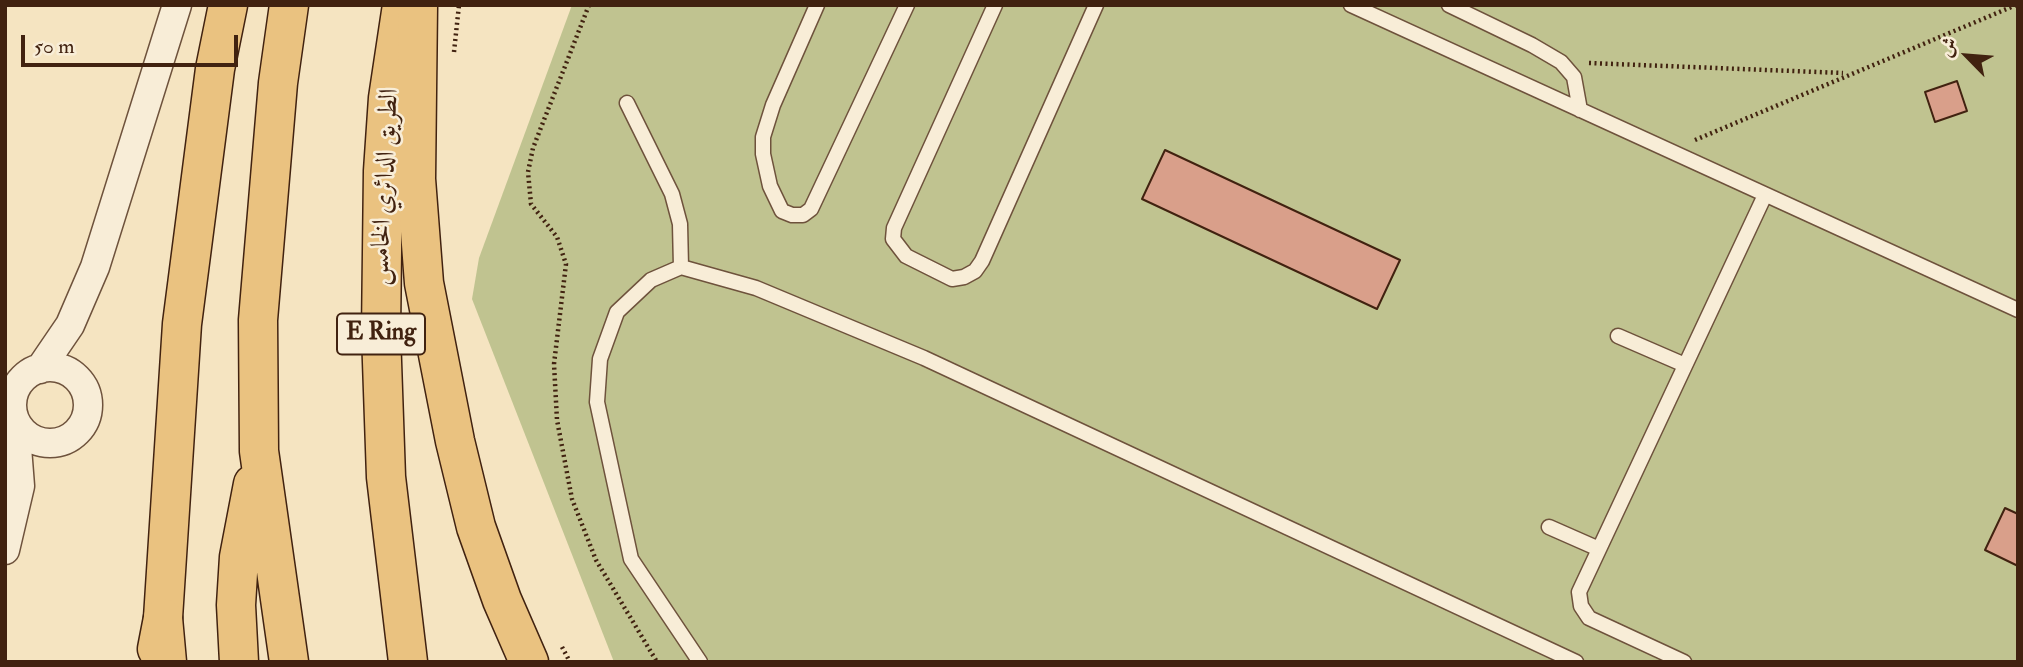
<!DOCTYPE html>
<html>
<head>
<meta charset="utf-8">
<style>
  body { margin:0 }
  #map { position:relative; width:2023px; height:667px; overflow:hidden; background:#f5e4c1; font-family:"IM FELL Double Pica",Amiri,serif }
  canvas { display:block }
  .frame { position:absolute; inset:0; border:7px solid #412210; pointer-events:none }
  .north { position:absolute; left:1932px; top:21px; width:70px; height:70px; -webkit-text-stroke:5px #f8edd7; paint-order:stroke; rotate:295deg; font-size:19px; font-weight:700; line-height:28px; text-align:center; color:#412210 }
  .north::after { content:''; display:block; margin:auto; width:24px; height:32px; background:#412210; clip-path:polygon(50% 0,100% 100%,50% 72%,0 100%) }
  .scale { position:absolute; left:21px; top:35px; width:217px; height:32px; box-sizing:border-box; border:4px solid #412210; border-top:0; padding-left:9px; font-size:21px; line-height:24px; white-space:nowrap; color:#412210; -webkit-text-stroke:5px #f8edd7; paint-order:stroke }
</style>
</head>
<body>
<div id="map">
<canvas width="2023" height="667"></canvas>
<div class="frame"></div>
<div class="north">ش</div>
<div class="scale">50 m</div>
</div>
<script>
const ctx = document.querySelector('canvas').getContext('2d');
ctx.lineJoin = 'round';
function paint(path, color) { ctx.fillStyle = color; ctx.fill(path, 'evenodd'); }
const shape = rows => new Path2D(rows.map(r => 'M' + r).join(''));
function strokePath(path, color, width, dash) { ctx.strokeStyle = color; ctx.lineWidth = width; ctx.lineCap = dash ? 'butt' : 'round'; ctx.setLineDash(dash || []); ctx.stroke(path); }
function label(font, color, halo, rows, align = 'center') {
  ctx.font = font + ' "IM FELL Double Pica",Amiri,serif'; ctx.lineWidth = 5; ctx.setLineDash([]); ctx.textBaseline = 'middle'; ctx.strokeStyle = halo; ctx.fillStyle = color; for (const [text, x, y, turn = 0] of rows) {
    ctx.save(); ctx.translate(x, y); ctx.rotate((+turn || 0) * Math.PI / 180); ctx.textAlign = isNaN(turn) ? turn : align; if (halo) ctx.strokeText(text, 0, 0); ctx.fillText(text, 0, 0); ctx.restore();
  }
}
paint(shape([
  [572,5,2018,5,2018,662,614,662,472,299,479,258]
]), '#c0c390');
const building = shape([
  [1957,81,1967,111,1935,122,1925,92,1957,81],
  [1165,150,1400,260,1377,309,1142,199,1165,150],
  [2005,508,2018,514,2018,566,1985,550,2005,508]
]);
paint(building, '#d99f8a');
strokePath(building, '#412210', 2);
const lane = shape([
  [817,5,773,105,763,137,763,154,770,186,782,211,792,215,803,215,811,209,907,5],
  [995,5,894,228,893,239,906,256,952,279,964,277,975,271,982,261,1096,5],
  [1351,5,2018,310],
  [1449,5,1532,45,1561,62,1574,77,1580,110],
  [627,103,672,194,680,224,681,267],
  [1618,336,1685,365],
  [1549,527,1599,549],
  [700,662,631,559,597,402,600,359,617,312,651,280,681,267,756,288,924,358,1576,662],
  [1684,662,1589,618,1581,606,1579,592,1765,195]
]);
const street = shape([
  '12 405a38 38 0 1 1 76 0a38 38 0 1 1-76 0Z',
  [40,369,70,325,95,267,177,5],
  [5,550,20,486,15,422]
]);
const primary = shape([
  [402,5,388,98,383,171,381,333,386,477,408,662],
  [157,649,163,618,182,324,215,69,228,5]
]);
const highway = shape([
  [289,5,278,83,258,320,259,451,289,662],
  [418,5,416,179,424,283,455,441,476,527,502,600,529,662],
  [163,618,167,662],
  [239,662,236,605,239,557,253,484]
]);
strokePath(lane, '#6e523c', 17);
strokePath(street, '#6e523c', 31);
strokePath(primary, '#412210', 41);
strokePath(highway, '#412210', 41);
strokePath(shape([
  [589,5,533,148,528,172,531,204,557,237,566,264,554,364,557,420,572,499,596,560,657,662],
  [454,52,459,5],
  [1589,63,1843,73],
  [1695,140,2016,5],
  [562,647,570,662]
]), '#412210', 4.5, [2, 3.5]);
strokePath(lane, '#f8edd7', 14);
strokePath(street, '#f8edd7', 28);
strokePath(primary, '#eac280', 38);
strokePath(highway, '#eac280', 38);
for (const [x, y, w] of [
  [381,334,88]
]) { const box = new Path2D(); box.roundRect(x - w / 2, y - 20.5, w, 41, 5); ctx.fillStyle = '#f8edd7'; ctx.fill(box); strokePath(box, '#412210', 2); }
label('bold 24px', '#412210', null, [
  ["E Ring",381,334]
]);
label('26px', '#412210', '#f8edd7', [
  ["الطريق الدائري الخامس",386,187,-87]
]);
</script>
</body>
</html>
